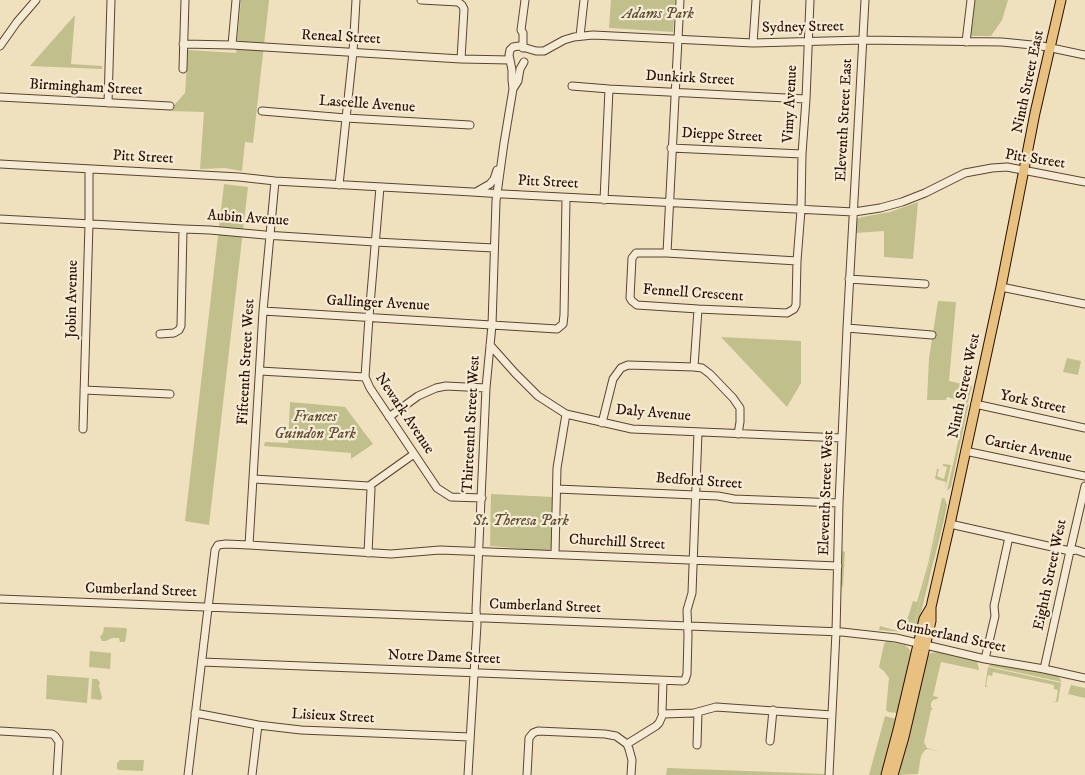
<!DOCTYPE html>
<html>
<head>
<meta charset="utf-8">
<style>
  body { margin:0 }
  canvas { display:block; background:#efe0be }
</style>
</head>
<body>
<canvas width="1085" height="775"></canvas>
<script>
const ctx = document.querySelector('canvas').getContext('2d');
ctx.lineJoin = 'round';
function paint(path, color) { ctx.fillStyle = color; ctx.fill(path, 'evenodd'); }
const shape = rows => new Path2D(rows.map(r => 'M' + r).join(''));
function strokePath(path, color, width, dash) { ctx.strokeStyle = color; ctx.lineWidth = width; ctx.lineCap = dash ? 'butt' : 'round'; ctx.setLineDash(dash || []); ctx.stroke(path); }
function label(font, color, halo, rows, align = 'center') {
  ctx.font = font + ' "IM FELL DW Pica",serif'; ctx.lineWidth = 4.5; ctx.setLineDash([]); ctx.textBaseline = 'middle'; ctx.strokeStyle = halo; ctx.fillStyle = color; for (const [text, x, y, turn = 0] of rows) {
    ctx.save(); ctx.translate(x, y); ctx.rotate((+turn || 0) * Math.PI / 180); ctx.textAlign = isNaN(turn) ? turn : align; if (halo) ctx.strokeText(text, 0, 0); ctx.fillText(text, 0, 0); ctx.restore();
  }
}
paint(shape([
  [241,0,269,0,253,143,245,142,242,171,225,168,200,169,204,112,169,111,185,93,188,50,236,53],
  [611,0,675,0,673,32,609,28],
  [973,0,1008,0,1002,20,991,36,970,36],
  [75,15,71,64,102,66,102,69,30,66],
  [224,184,248,187,209,525,185,521],
  [918,202,913,259,884,257,884,231,855,233,857,219,862,217,890,212],
  [938,301,956,302,949,381,972,386,968,402,964,409,969,403,951,487,947,491,965,410,963,412,965,402,947,397,946,400,927,400,929,358],
  [721,337,801,341,801,383,787,407],
  [1067,358,1081,361,1078,375,1063,372],
  [290,402,345,407,373,444,351,459,351,453,264,446,265,442,288,443],
  [943,464,951,465,945,490,946,482,935,479,937,469,939,469,937,476,944,479,947,467,943,466],
  [491,494,553,497,551,548,548,551,490,546],
  [942,498,945,498,913,629,910,631,904,632,879,630,880,626,898,631,902,623,908,617,913,601,917,602,928,564],
  [945,499,947,505,943,524,934,560,933,562,933,563,918,625,915,631,914,629,915,622],
  [843,551,845,552,843,587,841,585,842,552],
  [104,627,126,628,127,630,125,642,120,642,119,638,112,638,106,641,102,641,100,637,103,633],
  [886,641,905,645,910,650,911,653,898,713,888,712,886,710,889,678,884,671,881,669,879,667,884,644],
  [90,651,111,653,110,669,89,667],
  [938,652,977,661,979,670,941,662,933,696,938,697,937,699,933,700,931,703,931,707,933,709,931,710,924,742,927,748,943,752,929,749,925,750,921,756,918,774,897,775,926,657,931,653],
  [992,664,1058,676,1062,682,988,666],
  [988,667,1061,683,1058,702,1052,701,1056,701,1058,690,1054,689,1054,685,993,672,992,676,988,675,986,686,989,687,985,687],
  [47,675,89,678,87,703,46,699],
  [92,679,97,679,100,682,99,686,102,697,101,700,91,699],
  [1071,685,1085,688,1085,698,1068,694],
  [885,716,896,719,896,721,881,775,869,775],
  [120,760,144,760,143,771,119,770,117,769,117,763],
  [667,768,826,774,826,775,666,775]
]), '#c1c08c');
const minor = shape([
  [421,0,458,2,462,5,464,9,461,59],
  [580,36,584,0],
  [966,42,971,0],
  [753,43,756,0],
  [183,44,232,45,461,59,510,60],
  [232,45,236,0],
  [0,46,17,22,36,0],
  [523,48,523,33,521,30,525,0],
  [183,69,185,0],
  [572,86,609,89,806,99],
  [513,89,518,81,520,69,524,62],
  [0,97,170,106],
  [108,103,111,0],
  [262,111,346,118,470,125],
  [671,148,802,154],
  [0,164,239,177,275,181,472,192,503,194,854,212,880,208,902,202,925,193,965,173,992,168,1007,167,1085,182],
  [339,185,353,52,356,0],
  [476,192,490,184,494,179,497,170],
  [604,200,609,89],
  [0,219,183,229,210,230,265,235,375,242,494,248],
  [667,253,680,0],
  [797,261,667,253,636,253,632,258,630,298,632,301,637,305,698,309,787,313,794,309,796,305,797,261,801,210,802,154,806,99,810,0],
  [849,279,925,284],
  [1001,287,1085,304],
  [263,311,557,329,563,324,564,315,566,198],
  [847,328,932,335],
  [160,334,174,333,179,330,181,326,183,229],
  [490,345,515,373,538,396,566,414,632,429,842,438],
  [694,367,698,309],
  [260,371,365,377,370,388,437,488,451,497,482,498],
  [365,377,369,317,380,187],
  [84,390,170,394],
  [975,404,1085,428],
  [389,417,418,396,436,388,446,386,486,388],
  [602,423,613,379,621,368,628,365,694,367,702,368,710,374,733,398,740,408,740,422,738,434],
  [83,429,89,224,89,169],
  [965,451,1085,476],
  [254,479,369,486,414,454],
  [557,489,718,496,734,499,839,503],
  [950,524,1070,551,1076,550,1085,553],
  [249,545,263,311,275,181],
  [368,553,371,489,369,486],
  [555,554,557,468,566,414],
  [0,599,842,632,896,638,985,659,1044,669,1085,678],
  [985,659,995,616,994,606,1009,537],
  [202,662,683,681,685,680,687,674,688,635,687,610,692,593,698,432],
  [1044,669,1070,551,1085,486],
  [195,713,258,725,301,730,470,737],
  [663,714,694,713,716,707,832,715],
  [0,731,52,734,55,736,59,742,57,775],
  [770,741,773,710],
  [627,744,656,726,659,723,663,714,662,712,663,681],
  [697,745,698,712],
  [188,775,215,550,218,545,226,544,249,545,391,554,440,550,838,566],
  [252,775,258,725],
  [468,775,477,624,476,610,486,388,492,325,496,201,504,143,513,89,512,80,512,70,509,55,510,50,513,47,519,46,536,51,544,51,564,40,574,37,593,35,753,43,863,40,1002,42,1042,46,1085,55],
  [527,775,529,738,533,733,538,731,605,734,616,736,627,744,629,749,632,760,631,775],
  [829,775,836,632,839,503,847,328,865,0]
]);
const major = shape([
  [886,775,898,730,924,619,931,607],
  [893,775,904,737,931,621,931,607,950,524,1001,287,1035,113,1061,0]
]);
strokePath(minor, '#5c4330', 9);
strokePath(major, '#2b0f00', 11);
strokePath(minor, '#f5ebd5', 7);
strokePath(major, '#e8c07f', 9);
label('italic 15px', '#604d31', '#f5ebd5', [
  ["Adams Park",658,15],
  ["Frances",315,418],
  ["Guindon Park",315,435],
  ["St. Theresa Park",521,522]
]);
label('15px', '#2b0f00', '#f5ebd5', [
  ["Sydney Street",803,28,-1],
  ["Reneal Street",341,38,3],
  ["Dunkirk Street",690,79,3],
  ["Ninth Street East",1029,82,-78],
  ["Birmingham Street",86,88,3],
  ["Vimy Avenue",791,104,-87],
  ["Lascelle Avenue",367,105,4],
  ["Eleventh Street East",845,120,-87],
  ["Dieppe Street",722,136,3],
  ["Pitt Street",143,158,3],
  ["Pitt Street",1035,160,9],
  ["Pitt Street",548,183,3],
  ["Aubin Avenue",248,219,4],
  ["Fennell Crescent",693,294,4],
  ["Jobin Avenue",73,299,-89],
  ["Gallinger Avenue",378,304,3],
  ["Fifteenth Street West",247,362,-87],
  ["Ninth Street West",965,386,-78],
  ["York Street",1033,403,12],
  ["Newark Avenue",404,414,56],
  ["Daly Avenue",653,414,5],
  ["Thirteenth Street West",472,424,-87],
  ["Cartier Avenue",1028,450,12],
  ["Bedford Street",699,482,4],
  ["Eleventh Street West",827,493,-88],
  ["Churchill Street",617,543,3],
  ["Eighth Street West",1051,575,-78],
  ["Cumberland Street",141,591,2],
  ["Cumberland Street",545,607,2],
  ["Cumberland Street",951,637,12],
  ["Notre Dame Street",444,658,2],
  ["Lisieux Street",333,717,3]
]);
</script>
</body>
</html>
